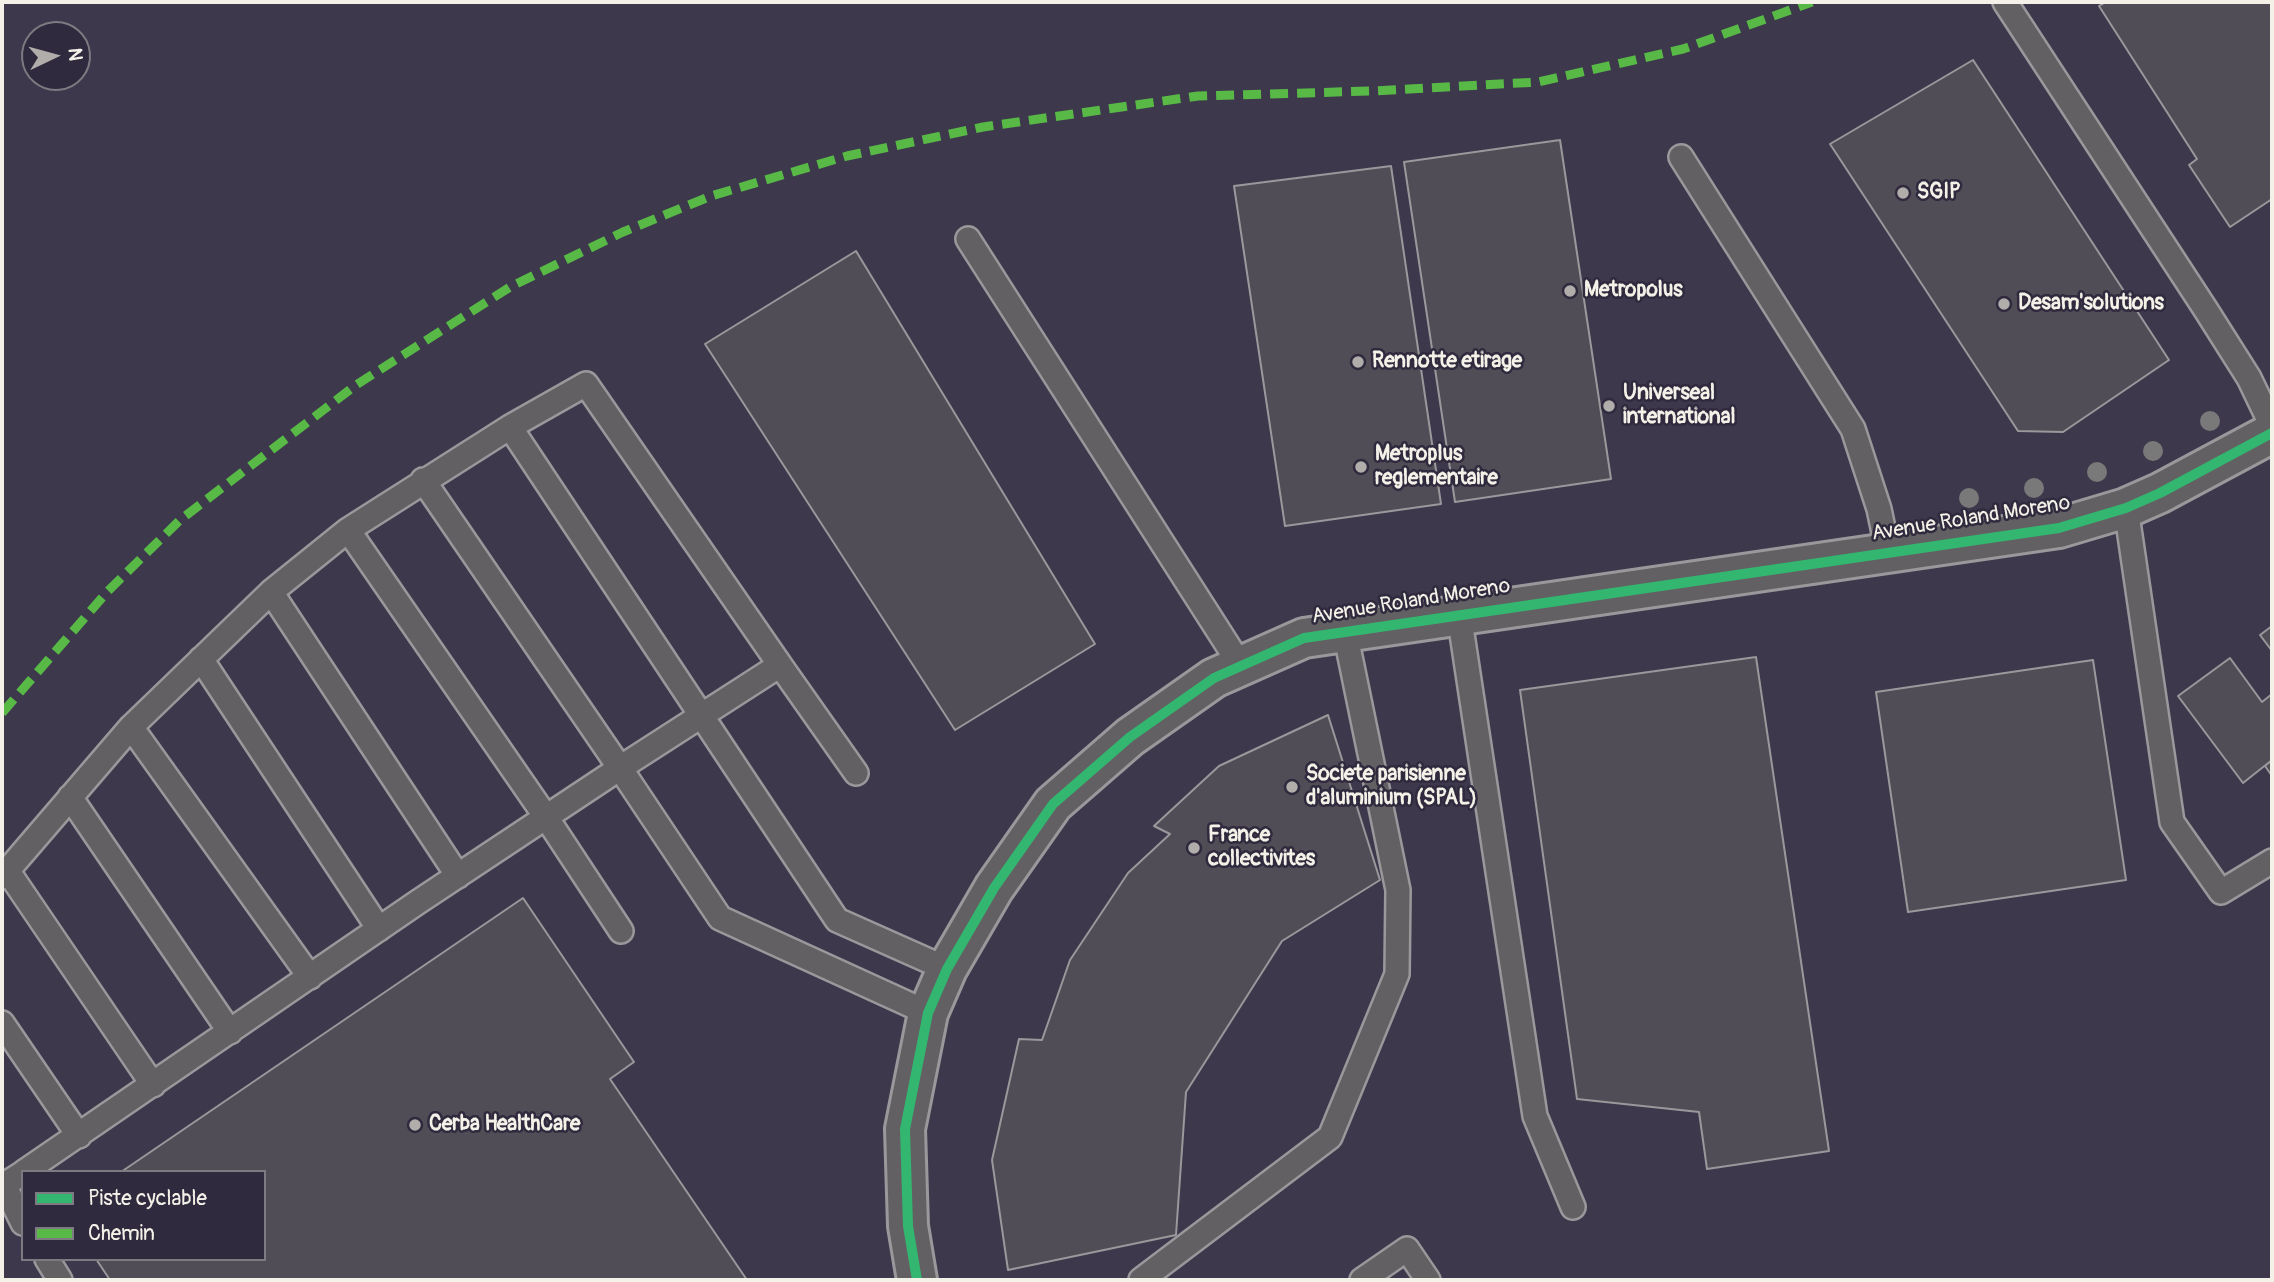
<!DOCTYPE html>
<html>
<head>
<meta charset="utf-8">
<style>
  body { margin:0 }
  #map { position:relative; width:2274px; height:1282px; overflow:hidden; background:#312e39; font-family:Pangolin,sans-serif }
  canvas { display:block }
  .frame { position:absolute; inset:0; border:4px solid #f4f1e8; pointer-events:none }
  .legend { position:absolute; left:21px; top:1170px; width:245px; height:91px; box-sizing:border-box; background:#2f2a3d; border:2px solid #7e7a81; margin:0; padding:9px 12px; list-style:none; font-size:21px; color:#f4f1e8 }
  .legend li { display:flex; align-items:center; gap:14px; height:35px }
  .legend b { width:35px; border:2px solid #7e7a81 }
  .north { position:absolute; left:21px; top:21px; width:70px; height:70px; box-sizing:border-box; background:#2f2a3d; border:2px solid #7e7a81; border-radius:50%; rotate:85deg; font-size:19px; font-weight:700; line-height:28px; text-align:center; color:#f4f1e8 }
  .north::after { content:''; display:block; margin:auto; width:24px; height:32px; background:#b0adab; clip-path:polygon(50% 0,100% 100%,50% 72%,0 100%) }
</style>
</head>
<body>
<div id="map">
<canvas width="2274" height="1282"></canvas>
<div class="frame"></div>
<ul class="legend">
<li><b style="height:9px;background:#33b770"></b>Piste cyclable</li>
<li><b style="height:9px;background:#58b947"></b>Chemin</li>
</ul>
<div class="north">N</div>
</div>
<script>
const ctx = document.querySelector('canvas').getContext('2d');
ctx.lineJoin = 'round';
function paint(path, color) { ctx.fillStyle = color; ctx.fill(path, 'evenodd'); }
const shape = rows => new Path2D(rows.map(r => 'M' + r).join(''));
function strokePath(path, color, width, dash) { ctx.strokeStyle = color; ctx.lineWidth = width; ctx.lineCap = dash ? 'butt' : 'round'; ctx.setLineDash(dash || []); ctx.stroke(path); }
function label(font, color, halo, rows, align = 'center') {
  ctx.font = font + ' Pangolin,sans-serif'; ctx.lineWidth = 5; ctx.setLineDash([]); ctx.textBaseline = 'middle'; ctx.strokeStyle = halo; ctx.fillStyle = color; for (const [text, x, y, turn = 0] of rows) {
    ctx.save(); ctx.translate(x, y); ctx.rotate((+turn || 0) * Math.PI / 180); ctx.textAlign = isNaN(turn) ? turn : align; if (halo) ctx.strokeText(text, 0, 0); ctx.fillText(text, 0, 0); ctx.restore();
  }
}
paint(shape([
  [2,2,2272,2,2272,1280,2,1280],
  [35,35,77,35,77,77,35,77],
  [23,1172,264,1172,264,1259,23,1259]
]), '#3d384c');
const building = shape([
  [2106,2,2272,2,2272,199,2230,227,2189,165,2197,159,2099,6,2106,2],
  [1973,60,2169,360,2063,432,2018,431,1830,144,1973,60],
  [1560,140,1611,479,1455,502,1404,162,1560,140],
  [1391,166,1441,504,1285,526,1234,186,1391,166],
  [856,251,1095,644,955,730,705,344,856,251],
  [2272,626,2272,651,2260,635,2272,626],
  [1756,657,1829,1151,1707,1169,1699,1112,1577,1099,1520,690,1756,657],
  [2230,658,2262,702,2272,694,2272,760,2243,783,2178,696,2230,658],
  [2093,660,2126,880,1908,912,1876,692,2093,660],
  [1328,715,1380,880,1282,941,1186,1092,1176,1235,1008,1270,992,1160,1019,1039,1042,1040,1070,960,1128,873,1170,834,1154,826,1219,766,1328,715],
  [2272,760,2272,776,2265,766,2272,760],
  [523,898,634,1062,610,1079,747,1280,110,1280,96,1259,264,1259,264,1172,121,1172,523,898]
]);
paint(building, '#504d57');
strokePath(building, '#9a989b', 2);
const service = shape([
  [2005,2,2206,310,2249,378,2272,426],
  [1681,157,1853,429,1879,509,1888,552],
  [968,239,1241,666],
  [423,480,620,768,780,665,586,384,510,427],
  [2126,508,2172,822,2221,892,2272,861],
  [348,530,546,817,621,931],
  [271,592,458,876],
  [1459,614,1535,1116,1573,1207],
  [201,659,379,929],
  [780,665,856,773],
  [131,727,310,977],
  [70,797,230,1032],
  [7,870,153,1085],
  [2,877,131,727,271,592,348,530,510,427,837,920,947,969],
  [2,1023,79,1136],
  [24,1172,418,902,620,768,720,918,928,1013],
  [23,1173,4,1185,23,1223],
  [47,1259,60,1280],
  [1141,1280,1330,1137,1397,974,1398,890,1345,632],
  [1362,1280,1407,1249,1428,1280]
]);
const minor = shape([
  [917,1280,908,1226,905,1129,928,1013,947,969,994,888,1053,804,1130,737,1214,678,1304,638,2059,528,2126,508,2160,493,2272,433]
]);
strokePath(service, '#9a989b', 28);
strokePath(minor, '#9a989b', 44);
strokePath(service, '#626063', 23);
strokePath(minor, '#626063', 38);
strokePath(shape([
  [2,713,107,592,180,520,356,385,510,287,623,232,711,196,847,156,983,127,1198,96,1372,91,1538,82,1683,49,1812,2]
]), '#58b947', 9, [18, 9]);
strokePath(shape([
  [917,1280,908,1226,905,1129,928,1013,947,969,994,888,1053,804,1130,737,1214,678,1304,638,2059,528,2126,508,2160,493,2272,433]
]), '#33b770', 10);
ctx.fillStyle = '#787978';
for (const [x, y] of [
  [2210,421],
  [2153,451],
  [2097,472],
  [2034,488],
  [1969,498]
]) { ctx.beginPath(); ctx.arc(x, y, 10, 0, 2 * Math.PI); ctx.fill(); }
for (const [x, y, r, color] of [
  [1903,193,7,"#b0adab"],
  [1570,291,7,"#b0adab"],
  [2004,304,7,"#b0adab"],
  [1358,362,7,"#b0adab"],
  [1609,406,7,"#b0adab"],
  [1361,467,7,"#b0adab"],
  [1292,787,7,"#b0adab"],
  [1194,848,7,"#b0adab"],
  [415,1125,7,"#b0adab"]
]) { const dot = new Path2D(); dot.arc(x, y, r, 0, 2 * Math.PI); ctx.fillStyle = color; ctx.fill(dot); strokePath(dot, '#2f2a3d', 2.5); }
label('bold 21px', '#f4f1e8', '#2f2a3d', [
  ["SGIP",1917,193],
  ["Metropolus",1584,291],
  ["Desam'solutions",2018,304],
  ["Rennotte etirage",1372,362],
  ["Universeal",1623,394],
  ["international",1623,418],
  ["Metroplus",1375,455],
  ["reglementaire",1375,479],
  ["Societe parisienne",1306,775],
  ["d'aluminium (SPAL)",1306,799],
  ["France",1208,836],
  ["collectivites",1208,860],
  ["Cerba HealthCare",429,1125]
], 'left');
label('21px', '#f4f1e8', '#2f2a3d', [
  ["Avenue Roland Moreno",1971,519,-9],
  ["Avenue Roland Moreno",1411,602,-9]
]);
</script>
</body>
</html>
